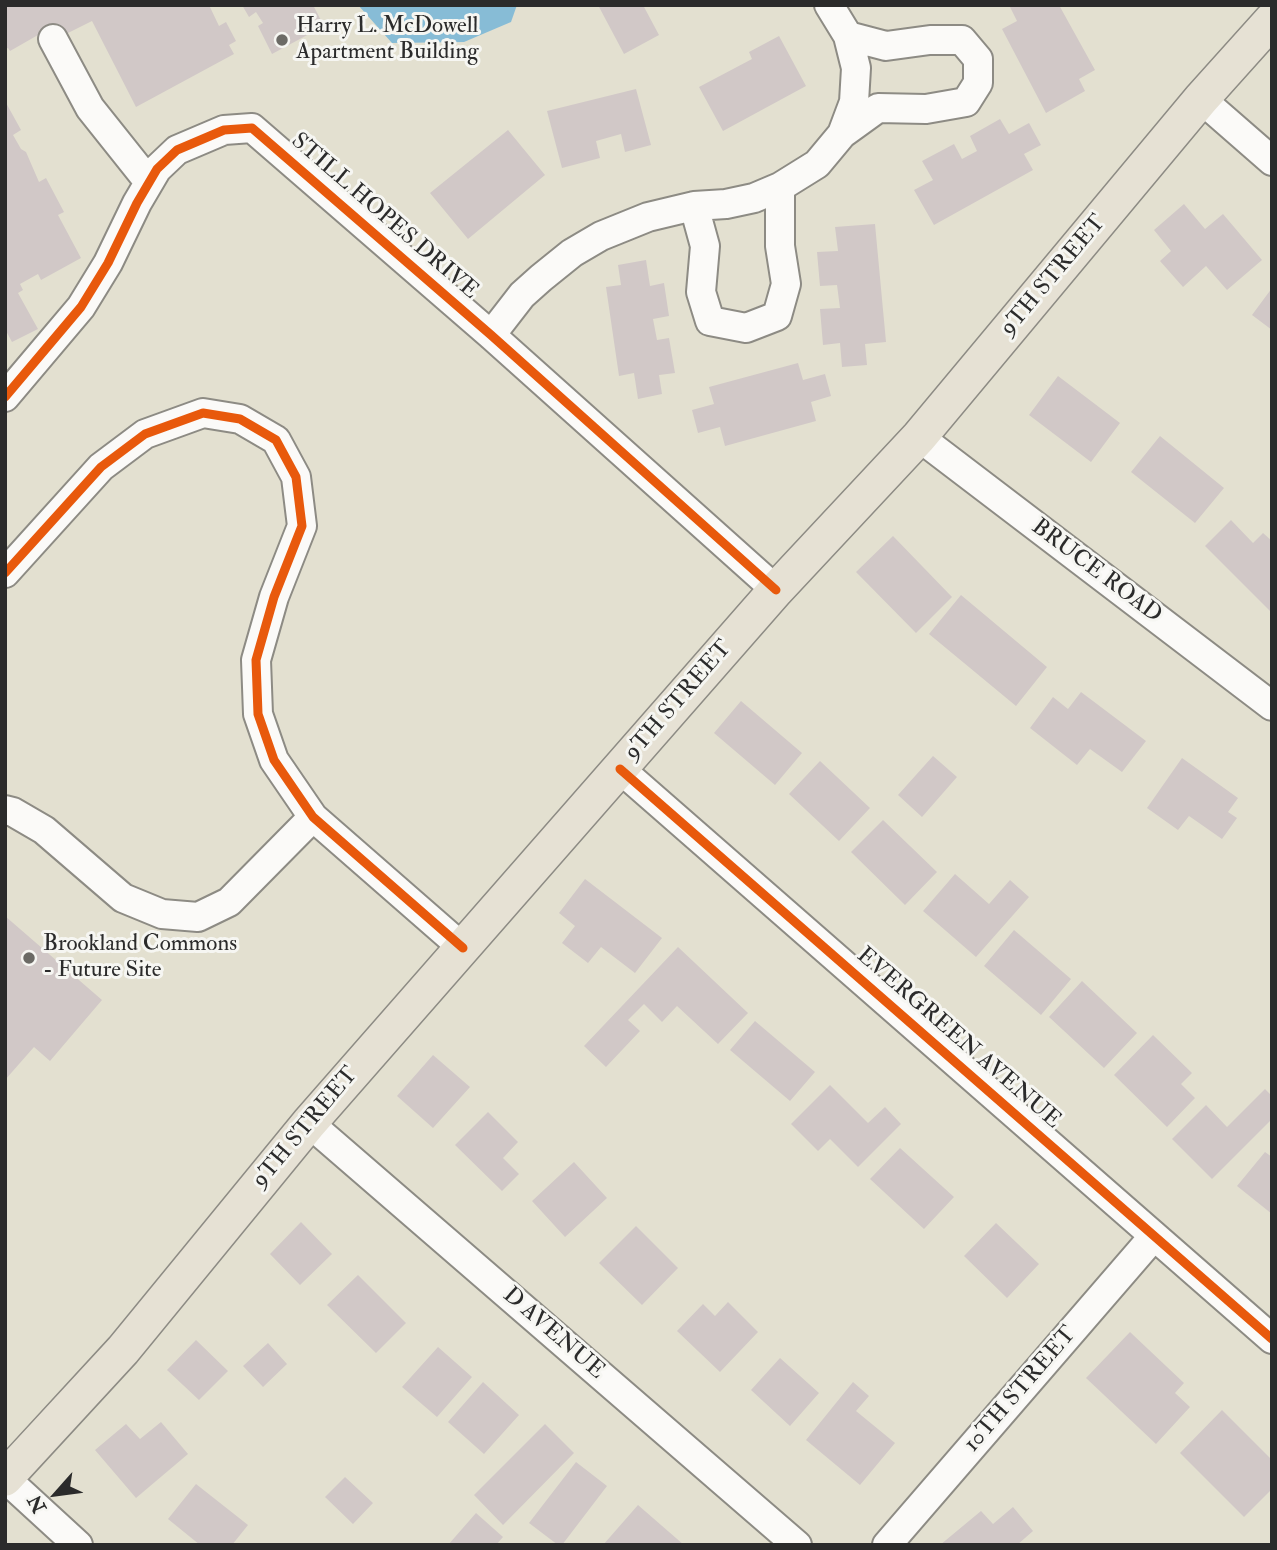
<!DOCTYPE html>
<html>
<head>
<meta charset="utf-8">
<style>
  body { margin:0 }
  #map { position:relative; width:1277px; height:1550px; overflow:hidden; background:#e3e0d0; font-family:"IM FELL Double Pica",serif }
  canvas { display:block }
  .frame { position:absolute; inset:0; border:7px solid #2b2b2b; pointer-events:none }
  .north { position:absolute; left:21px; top:1459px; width:70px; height:70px; -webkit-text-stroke:5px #f6f6f2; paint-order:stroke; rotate:242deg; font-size:19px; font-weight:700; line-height:28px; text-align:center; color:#2b2b2b }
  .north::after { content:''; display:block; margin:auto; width:24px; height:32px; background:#2b2b2b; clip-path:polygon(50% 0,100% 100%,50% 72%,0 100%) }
</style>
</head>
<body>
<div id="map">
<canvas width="1277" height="1550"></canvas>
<div class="frame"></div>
<div class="north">N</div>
</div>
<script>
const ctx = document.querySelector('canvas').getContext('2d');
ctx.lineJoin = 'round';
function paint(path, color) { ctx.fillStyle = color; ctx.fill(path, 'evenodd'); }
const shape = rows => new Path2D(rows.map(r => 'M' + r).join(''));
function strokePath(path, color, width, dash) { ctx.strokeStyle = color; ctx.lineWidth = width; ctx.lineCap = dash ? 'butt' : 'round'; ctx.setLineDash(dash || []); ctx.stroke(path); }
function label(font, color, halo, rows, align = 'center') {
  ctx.font = font + ' "IM FELL Double Pica",serif'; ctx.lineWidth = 6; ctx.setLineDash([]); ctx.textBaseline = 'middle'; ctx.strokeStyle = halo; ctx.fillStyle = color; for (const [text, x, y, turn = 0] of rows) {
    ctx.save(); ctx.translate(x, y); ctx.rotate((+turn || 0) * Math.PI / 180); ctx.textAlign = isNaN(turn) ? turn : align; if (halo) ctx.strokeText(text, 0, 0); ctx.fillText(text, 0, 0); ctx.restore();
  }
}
paint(shape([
  [358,5,517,5,511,22,464,42,392,43]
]), '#87bcd6');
paint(shape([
  [5,5,209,5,219,26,226,22,236,41,229,45,234,54,136,107,92,21,58,38,52,27,10,51,8,48,5,49],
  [242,5,313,5,324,26,272,54,258,26,263,23,256,12,249,17],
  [598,5,643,5,659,35,624,54],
  [1009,5,1059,5,1095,70,1079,79,1085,91,1046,113,1002,29,1017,21],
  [779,36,806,86,723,131,699,87,752,59,749,52],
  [636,89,651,145,625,152,621,134,596,141,600,158,562,168,547,111],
  [5,101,21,130,13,135,21,149,26,152,39,182,46,178,64,212,58,215,81,258,41,280,38,274,20,284,23,290,18,293,38,329,12,342,5,329],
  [1000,119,1009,134,1029,123,1041,145,1024,154,1033,170,934,225,914,190,933,180,922,161,954,144,962,159,977,151,970,136],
  [508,130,545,175,468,239,430,193],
  [1184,204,1205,229,1223,214,1262,260,1227,290,1206,266,1183,287,1160,261,1171,251,1154,230],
  [875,224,886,342,865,344,867,365,842,367,840,343,823,345,820,309,840,308,837,285,820,286,817,252,838,251,835,227],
  [646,260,650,286,664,283,669,316,653,319,657,340,669,338,675,373,659,375,662,394,638,399,634,373,619,376,606,287,621,285,618,265],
  [1272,288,1272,330,1252,315],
  [798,363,803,380,825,374,831,396,811,402,816,421,725,446,720,427,698,433,692,410,714,404,709,387],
  [1058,376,1120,423,1091,462,1029,415],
  [1160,436,1224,488,1195,523,1131,472],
  [1231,520,1253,543,1263,533,1272,541,1272,613,1205,546],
  [893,536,952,597,916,633,856,572],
  [961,595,1047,667,1016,706,929,634],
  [1081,692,1146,741,1122,772,1090,749,1077,765,1030,728,1053,697,1068,709],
  [741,701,802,753,775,785,714,733],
  [933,756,957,777,922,817,898,795],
  [1182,758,1238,798,1228,812,1237,818,1222,839,1189,816,1178,830,1147,808],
  [820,761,870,808,839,841,789,794],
  [883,820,937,872,905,905,851,852],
  [955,874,989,904,1010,880,1029,897,976,957,923,911],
  [585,879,662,938,635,973,601,947,588,963,562,943,575,926,559,913],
  [5,916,102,1000,50,1061,34,1047,5,1080],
  [1014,930,1071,979,1041,1015,984,966],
  [678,947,748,1013,718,1044,677,1006,662,1022,644,1004,628,1020,640,1031,606,1067,584,1046],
  [1082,981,1137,1033,1104,1068,1049,1017],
  [755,1021,815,1072,790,1101,730,1050],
  [1153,1035,1192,1073,1181,1084,1195,1098,1167,1127,1114,1075],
  [433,1055,470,1087,433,1128,397,1096],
  [830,1085,868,1123,885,1107,901,1124,858,1167,830,1139,818,1151,791,1124],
  [1265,1089,1272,1096,1272,1119,1212,1179,1172,1139,1206,1105,1227,1127],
  [488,1112,518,1142,503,1158,519,1174,502,1191,455,1145],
  [900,1148,954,1197,924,1229,870,1179],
  [1265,1152,1272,1157,1272,1214,1237,1186],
  [574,1162,607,1198,565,1237,532,1201],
  [301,1222,332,1254,300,1285,270,1254],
  [996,1223,1039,1264,1007,1298,964,1256],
  [636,1226,678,1268,642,1305,599,1263],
  [358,1275,406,1323,376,1353,327,1305],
  [728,1302,758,1332,720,1372,677,1331,703,1304,715,1316],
  [1130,1332,1184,1383,1175,1393,1190,1407,1156,1444,1086,1378],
  [196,1340,228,1371,199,1400,167,1370],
  [268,1343,287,1364,263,1387,243,1366],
  [438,1347,472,1377,437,1417,402,1387],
  [780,1358,819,1393,790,1426,751,1390],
  [483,1382,519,1415,484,1454,448,1422],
  [853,1382,869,1396,856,1411,895,1443,860,1485,806,1440],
  [1222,1410,1272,1460,1272,1489,1244,1517,1180,1453],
  [161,1422,188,1454,136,1498,95,1450,126,1424,140,1439],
  [545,1424,574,1453,503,1525,474,1495],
  [576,1462,607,1486,562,1545,558,1545,529,1523],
  [345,1477,373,1503,353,1524,325,1497],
  [196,1484,248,1525,232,1545,200,1545,168,1519],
  [638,1505,684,1545,603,1545],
  [1013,1507,1033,1531,1017,1545,940,1545,981,1511,993,1524],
  [476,1513,503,1537,496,1545,448,1545]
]), '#d1c8c7');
const minor = shape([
  [53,39,90,108,149,182],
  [1201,99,1272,161],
  [842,134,878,108,926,109,966,102,978,83,978,59,962,40,930,40,886,46,848,36],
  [694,206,705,246,701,292,710,321,746,328,777,316,786,284,780,246,780,187],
  [491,335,522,295,541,278,572,253,601,236,648,217,694,206,726,204,754,198,780,187,817,164,842,134,854,102,856,68,848,36,829,5],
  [5,397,81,307,108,263,137,203,157,169,177,150,224,130,252,128,491,335,776,590],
  [919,437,1272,706],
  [5,573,101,467,145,434,203,413,240,419,276,440,296,477,302,526,274,597,256,660,258,714,274,760,313,817,463,948],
  [620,769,1272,1339],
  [5,810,13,812,44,830,123,898,162,914,198,917,229,902,313,817],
  [309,1123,797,1545],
  [5,1478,78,1545],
  [887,1545,1154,1236]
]);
const major = shape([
  [5,1478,123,1350,309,1123,776,590,919,437,1201,99,1272,20]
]);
strokePath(minor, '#8d8b84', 32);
strokePath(major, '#8d8b84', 38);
strokePath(minor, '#fbfaf8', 28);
strokePath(major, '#e6e1d4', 35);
strokePath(shape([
  [5,397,81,307,108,263,137,203,157,169,177,150,224,130,252,128,491,335,776,590],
  [5,573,101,467,145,434,203,413,240,419,276,440,296,477,302,526,274,597,256,660,258,714,274,760,313,817,463,948],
  [620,769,1272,1339]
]), '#e8590c', 9);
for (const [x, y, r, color] of [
  [282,40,7,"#6b6a65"],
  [29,958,7,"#6b6a65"]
]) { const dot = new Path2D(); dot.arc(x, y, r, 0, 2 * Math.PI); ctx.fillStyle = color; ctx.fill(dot); strokePath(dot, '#f6f6f2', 2.5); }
label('23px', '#2b2b2b', '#f6f6f2', [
  ["Harry L. McDowell",296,27],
  ["Apartment Building",296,53],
  ["Brookland Commons",43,945],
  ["- Future Site",43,971]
], 'left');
label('23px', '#2b2b2b', '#f6f6f2', [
  ["STILL HOPES DRIVE",384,217,41],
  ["9TH STREET",1054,276,-50],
  ["BRUCE ROAD",1096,572,37],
  ["9TH STREET",679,701,-49],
  ["EVERGREEN AVENUE",958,1039,41],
  ["9TH STREET",306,1128,-50],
  ["D AVENUE",553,1334,41],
  ["10TH STREET",1021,1390,-49]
]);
</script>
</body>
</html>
